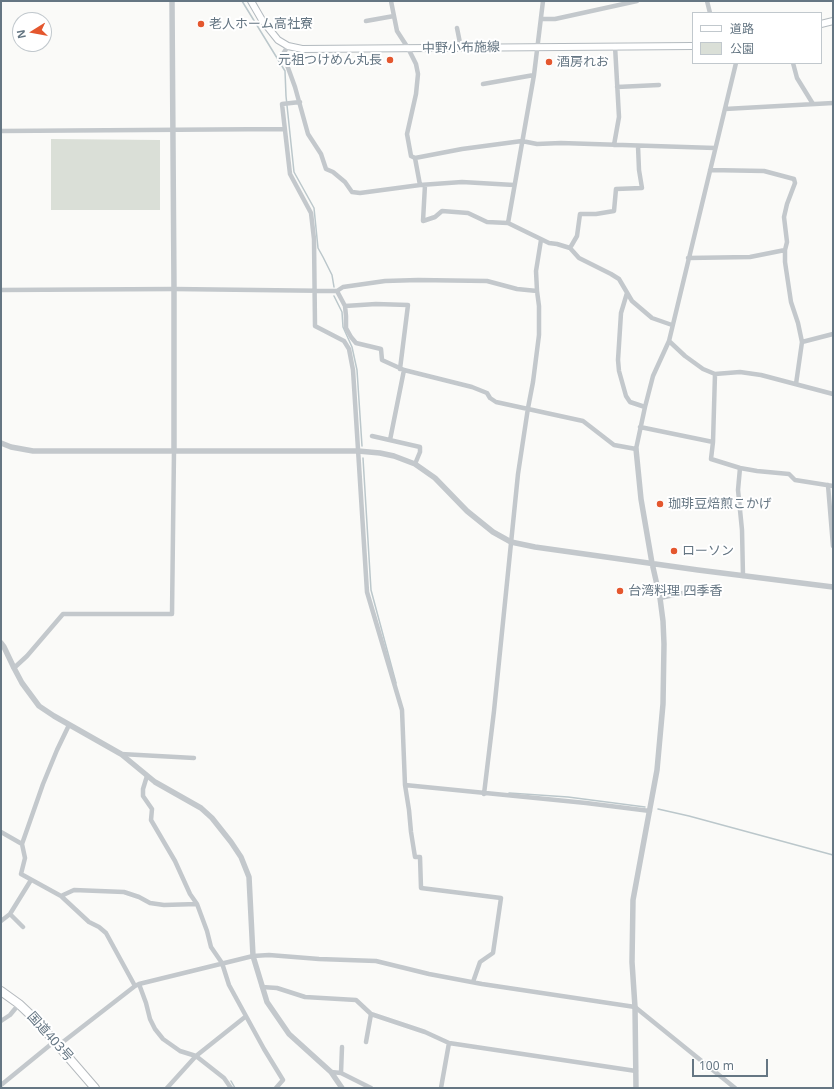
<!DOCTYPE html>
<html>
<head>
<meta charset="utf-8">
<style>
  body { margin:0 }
  #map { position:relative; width:834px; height:1089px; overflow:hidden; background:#fafaf8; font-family:"Noto Sans","Noto Sans JP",sans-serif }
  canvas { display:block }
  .frame { position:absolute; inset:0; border:2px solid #657683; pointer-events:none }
  .legend { position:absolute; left:692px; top:12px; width:130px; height:52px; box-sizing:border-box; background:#fff; border:1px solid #c1c8cd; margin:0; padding:5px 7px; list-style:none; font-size:12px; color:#657683 }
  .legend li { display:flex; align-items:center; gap:8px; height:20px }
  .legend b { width:20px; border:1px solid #c1c8cd }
  .north { position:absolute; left:12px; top:12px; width:40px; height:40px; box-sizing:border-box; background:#fff; border:1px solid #c1c8cd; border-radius:50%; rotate:259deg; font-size:11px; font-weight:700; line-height:16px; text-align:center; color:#657683 }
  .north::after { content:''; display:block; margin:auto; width:14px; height:18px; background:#e4572e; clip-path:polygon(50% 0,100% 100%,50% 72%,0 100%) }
  .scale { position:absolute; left:692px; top:1059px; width:76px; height:18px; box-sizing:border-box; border:2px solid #657683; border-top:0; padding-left:5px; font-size:12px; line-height:14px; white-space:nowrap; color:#657683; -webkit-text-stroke:3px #fff; paint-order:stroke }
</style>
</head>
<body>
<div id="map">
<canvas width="834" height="1089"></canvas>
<div class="frame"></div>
<ul class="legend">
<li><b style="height:5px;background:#fff"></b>道路</li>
<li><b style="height:11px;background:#dadfd7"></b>公園</li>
</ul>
<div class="north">N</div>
<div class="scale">100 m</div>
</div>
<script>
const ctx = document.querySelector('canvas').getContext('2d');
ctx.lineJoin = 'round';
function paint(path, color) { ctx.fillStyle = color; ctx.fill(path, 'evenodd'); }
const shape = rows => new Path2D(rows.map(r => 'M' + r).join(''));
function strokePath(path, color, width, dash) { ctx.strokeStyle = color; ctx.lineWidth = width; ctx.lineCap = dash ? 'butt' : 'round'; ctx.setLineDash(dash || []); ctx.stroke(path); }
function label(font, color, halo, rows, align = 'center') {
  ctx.font = font + ' "Noto Sans","Noto Sans JP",sans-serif'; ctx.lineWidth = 4; ctx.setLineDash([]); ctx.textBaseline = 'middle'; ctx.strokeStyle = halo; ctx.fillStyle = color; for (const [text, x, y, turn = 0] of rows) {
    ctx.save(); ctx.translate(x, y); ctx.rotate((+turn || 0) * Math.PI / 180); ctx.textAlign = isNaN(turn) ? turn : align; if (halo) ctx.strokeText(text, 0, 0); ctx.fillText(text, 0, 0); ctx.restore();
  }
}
paint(shape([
  [51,139,160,140,160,210,51,210]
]), '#dadfd7');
strokePath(shape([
  [242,1,285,71,286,96,294,172,314,208,318,248,323,257,332,275,334,287],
  [334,296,342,312,343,327,352,347,357,370,362,446],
  [363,458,371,590,396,683],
  [509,793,568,797,645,807],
  [658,809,689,816,833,855],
  [231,1081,235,1088]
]), '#bbc7cb', 1.5);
const secondary = shape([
  [251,1,262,20,278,40,288,46,302,49,693,46],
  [821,24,833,21]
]);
const trunk = shape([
  [1,991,19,1004,37,1021,95,1088]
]);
strokePath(secondary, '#b3babf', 8);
strokePath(trunk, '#b4b9bd', 10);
strokePath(shape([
  [391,1,397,31,408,48,416,64,418,74,416,94,407,134,411,156,415,158,420,185],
  [707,1,710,13],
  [541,19,555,19,637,1],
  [366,21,394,16],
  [457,28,461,48],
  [288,46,283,54,295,87,308,134,321,154,326,169,333,172,345,182,352,192,360,193,420,185,462,182,514,185],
  [793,63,797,78,813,104],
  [483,84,534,75],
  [617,87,659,85],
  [300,102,282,104,290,174,311,213,314,239,315,326,344,341,349,349,353,370,367,592,402,710,405,785,409,810,411,832,415,857,420,857,421,888,501,898,493,953,480,962,473,982],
  [725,109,833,103],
  [1,131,284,129],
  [614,145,619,117,615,46],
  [415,158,462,149,522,141,537,144,561,143,715,148],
  [710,170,764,171,794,179,795,183,787,204,784,217,787,242,785,250],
  [425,185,423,221,435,217,442,211,468,213,487,222,508,223,549,243,557,244,570,248,579,258,611,274,619,279,632,301,652,318,672,325],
  [508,223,534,75,543,1],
  [570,248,577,236,580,214,596,214,614,211,616,189,642,188,639,170,638,146],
  [688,258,750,257,785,250,785,262,791,302,798,323,802,342,796,384],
  [1,290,174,289,337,291,345,306,346,316,346,328,351,337,356,343,381,349,382,360,404,370,472,387,487,393,490,398,496,402,583,421,614,445,636,449,645,407,653,376,669,341,736,63],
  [337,291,343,287,385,281,418,280,487,281,517,289,537,291],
  [627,293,621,313,618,360,619,371,626,396,630,402,645,407],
  [345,306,376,304,408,305,400,369],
  [669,341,685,356,703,369,715,374,740,372,761,375,833,394],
  [802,342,833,334],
  [640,427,713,442,711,459,740,468,757,471,789,474,795,480,833,486],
  [372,436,420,447,420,452,415,464],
  [390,440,404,370],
  [713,442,715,374],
  [740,468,738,490,742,530,743,576],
  [828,485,833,546],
  [660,598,702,589],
  [14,668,27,656,63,614,172,614,174,451],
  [69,725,57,750,43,784,22,844,25,858,21,874,61,896,89,922,99,927,106,933,135,986],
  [121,754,194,758],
  [147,776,143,789,143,796,152,809,151,820,175,861,190,894,197,904],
  [405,785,586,803,650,811],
  [484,794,494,711,518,474,528,408,533,382,539,335,539,306,537,291,536,271,541,240],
  [1,832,22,844],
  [61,896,74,890,124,892,139,897,150,903,164,905,197,904,207,931,211,947,222,963,229,985,264,1049,283,1080,276,1088],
  [10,914,23,927],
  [1,921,10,914,31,880],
  [139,984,146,1003,150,1019,155,1029,163,1039,180,1051,196,1056,224,1078,231,1088],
  [262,987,277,988,305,997,356,1000,371,1014,425,1032,449,1043,636,1071],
  [1,1021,10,1015,19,1004],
  [366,1042,371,1014],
  [59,1045,135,986,139,984,253,956,269,955,319,959,376,961,429,974,482,984,635,1007,735,1088],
  [331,1072,341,1073,371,1088],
  [341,1073,342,1047],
  [1,1085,55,1041],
  [167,1088,196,1056,245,1017],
  [441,1088,449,1043]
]), '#c3c8cc', 4.5);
strokePath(shape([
  [172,1,174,289,174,451],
  [1,443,11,447,33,451,358,451,380,453,394,456,415,464,435,478,467,511,493,532,511,542,535,547,698,570,833,587],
  [1,643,4,647,14,668,22,683,39,706,54,716,121,754,155,782,201,808,212,818,231,842,241,857,249,877,253,956,267,1002,289,1034,331,1072,342,1088],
  [636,1088,635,1007,632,962,633,900,657,770,663,704,664,644,663,621,660,598,652,563,641,499,636,449]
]), '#c3c8cc', 5.5);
strokePath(secondary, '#fff', 6);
strokePath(trunk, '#fff', 8);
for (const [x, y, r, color] of [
  [201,24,4,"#e4572e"],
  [390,60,4,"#e4572e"],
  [549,62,4,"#e4572e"],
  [660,504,4,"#e4572e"],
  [674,551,4,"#e4572e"],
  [620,591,4,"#e4572e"]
]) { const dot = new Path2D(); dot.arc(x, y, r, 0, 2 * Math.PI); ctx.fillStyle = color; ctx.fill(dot); strokePath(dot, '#fff', 1.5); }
label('13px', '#657683', '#fff', [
  ["老人ホーム高社寮",209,24],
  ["元祖つけめん丸長",382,60,"right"],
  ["酒房れお",557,62],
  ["珈琲豆焙煎こかげ",668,504],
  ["ローソン",682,551],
  ["台湾料理 四季香",628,591]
], 'left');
label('13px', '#657683', '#fff', [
  ["中野小布施線",461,48,-1],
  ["国道403号",50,1037,48]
]);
</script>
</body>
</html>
